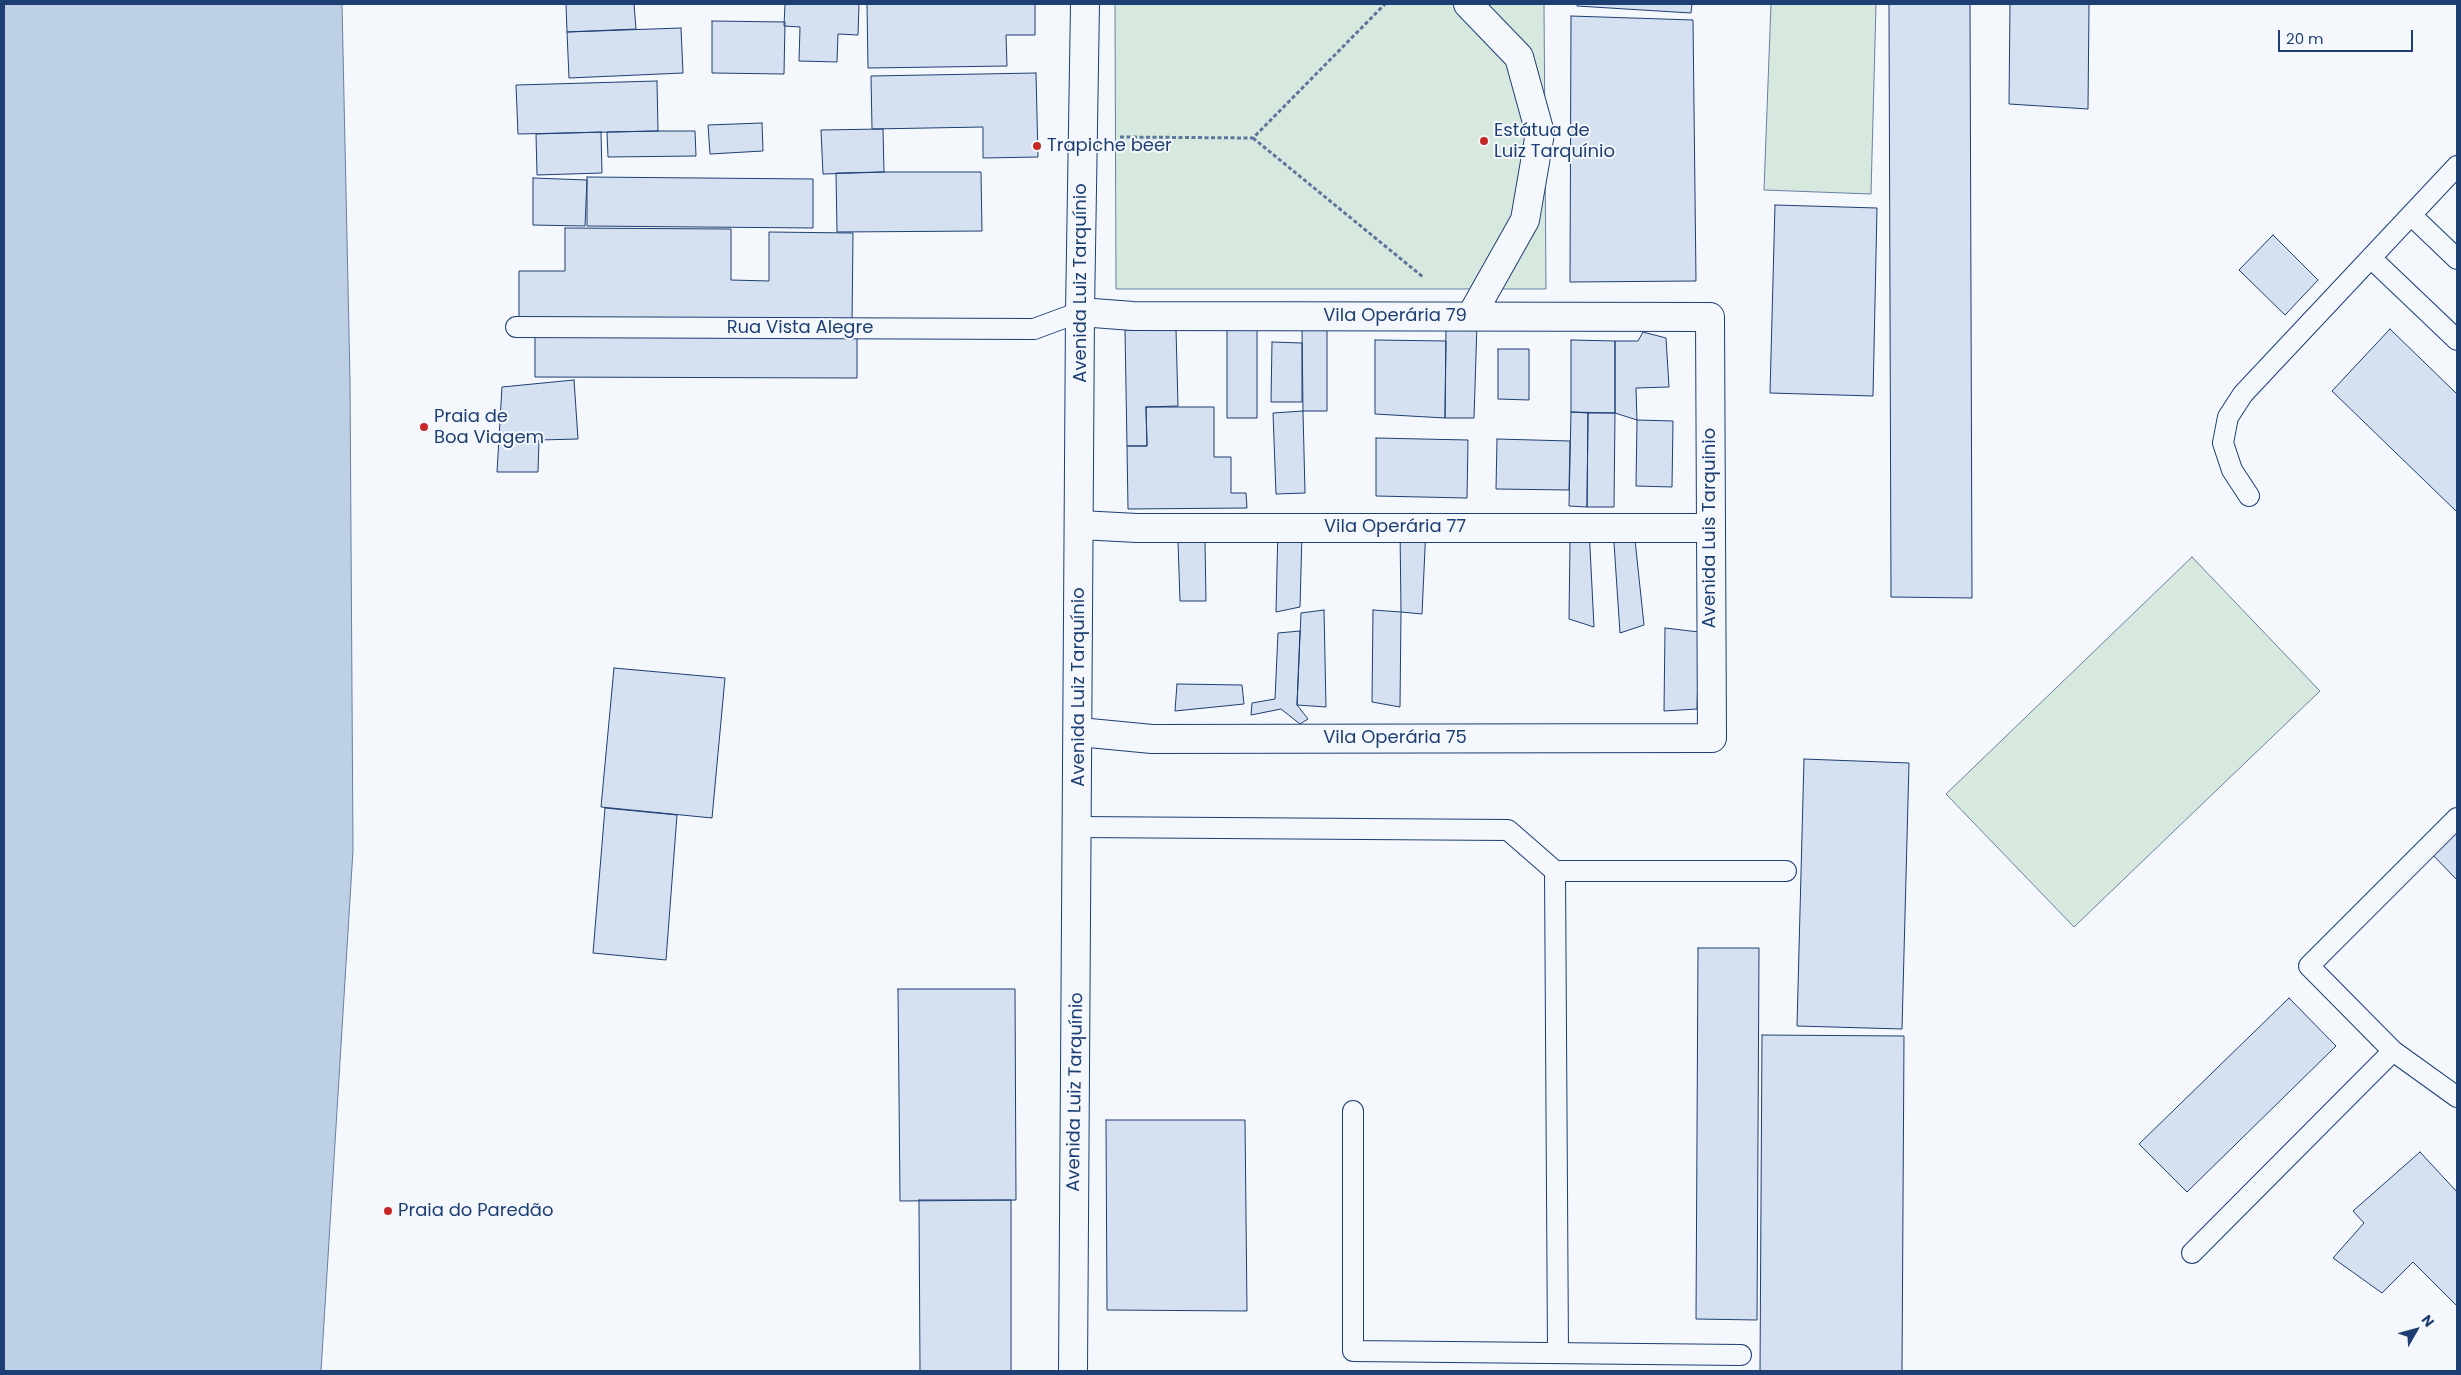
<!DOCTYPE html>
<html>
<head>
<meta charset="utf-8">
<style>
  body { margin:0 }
  #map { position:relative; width:2461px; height:1375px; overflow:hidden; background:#f4f7fb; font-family:Poppins,sans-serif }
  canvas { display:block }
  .frame { position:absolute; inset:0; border:5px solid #1d3f73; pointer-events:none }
  .north { position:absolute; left:2391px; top:1305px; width:50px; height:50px; -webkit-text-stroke:4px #f4f7fb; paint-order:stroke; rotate:52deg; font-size:14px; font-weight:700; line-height:20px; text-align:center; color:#1d3f73 }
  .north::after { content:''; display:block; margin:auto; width:18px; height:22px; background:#1d3f73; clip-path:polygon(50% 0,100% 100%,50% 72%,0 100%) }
  .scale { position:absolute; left:2278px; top:30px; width:135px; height:22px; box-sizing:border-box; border:2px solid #1d3f73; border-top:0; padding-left:6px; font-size:15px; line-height:18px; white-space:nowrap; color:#1d3f73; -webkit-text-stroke:4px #f4f7fb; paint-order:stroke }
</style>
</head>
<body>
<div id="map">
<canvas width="2461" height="1375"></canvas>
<div class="frame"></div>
<div class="north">N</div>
<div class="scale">20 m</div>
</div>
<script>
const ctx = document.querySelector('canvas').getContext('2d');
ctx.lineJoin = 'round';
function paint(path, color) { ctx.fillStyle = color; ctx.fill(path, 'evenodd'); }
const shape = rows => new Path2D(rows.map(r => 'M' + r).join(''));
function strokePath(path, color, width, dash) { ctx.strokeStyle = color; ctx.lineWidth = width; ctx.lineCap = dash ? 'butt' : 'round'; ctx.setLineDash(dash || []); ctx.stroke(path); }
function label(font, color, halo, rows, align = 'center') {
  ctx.font = font + ' Poppins,sans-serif'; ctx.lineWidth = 4; ctx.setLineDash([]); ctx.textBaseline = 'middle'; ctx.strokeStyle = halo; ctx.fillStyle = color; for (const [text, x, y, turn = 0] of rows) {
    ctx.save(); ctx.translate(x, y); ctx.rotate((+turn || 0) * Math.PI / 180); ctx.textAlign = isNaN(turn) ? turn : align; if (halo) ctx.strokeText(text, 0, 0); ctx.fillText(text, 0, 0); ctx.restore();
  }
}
const green = shape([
  [1115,4,1544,4,1546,289,1116,289,1115,4],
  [1771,4,1876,4,1871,194,1764,190,1771,4],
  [2192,557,2320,691,2074,927,1946,794,2192,557]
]);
paint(green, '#d7e8df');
strokePath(green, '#687fa3', 1);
const water = shape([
  [4,4,342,4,350,380,353,850,321,1371,4,1371,4,4]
]);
paint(water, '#bed0e5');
strokePath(water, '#687fa3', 1);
const building = shape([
  [566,4,634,4,636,29,567,32,566,4],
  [785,4,859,4,858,35,838,34,837,62,799,61,800,27,784,26,785,4],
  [867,4,1035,4,1035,35,1006,35,1007,66,868,68,867,4],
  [1577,4,1692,4,1691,13,1577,6,1577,4],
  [1889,4,1970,4,1972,598,1891,597,1889,4],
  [2010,4,2089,4,2088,109,2009,104,2010,4],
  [1571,16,1693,20,1696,281,1570,282,1571,16],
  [712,21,785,22,784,74,712,73,712,21],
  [681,28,683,73,569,78,567,32,681,28],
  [1036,73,1038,157,983,158,983,127,872,129,871,76,1036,73],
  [657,81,658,131,518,134,516,85,657,81],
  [762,123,763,151,710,154,708,125,762,123],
  [883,129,884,172,823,174,821,130,883,129],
  [658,131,695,131,696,156,608,157,607,132,658,131],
  [601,132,602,173,537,175,536,134,601,132],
  [884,172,981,172,982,231,837,232,836,173,884,172],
  [587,177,813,179,813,228,587,226,587,177],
  [533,178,587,180,585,226,533,225,533,178],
  [1775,205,1877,208,1873,396,1770,393,1775,205],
  [565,228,731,229,731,280,769,281,769,232,853,233,852,325,519,322,519,271,565,271,565,228],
  [2273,235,2318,280,2285,315,2239,270,2273,235],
  [1227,321,1257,321,1257,418,1227,418,1227,321],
  [1477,324,1474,418,1445,418,1446,325,1477,324],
  [1176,329,1178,406,1146,407,1147,446,1127,446,1125,330,1176,329],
  [1302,329,1327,330,1327,411,1303,411,1302,329],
  [2390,329,2457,394,2457,512,2332,391,2390,329],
  [1643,332,1666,338,1669,387,1636,388,1637,420,1615,413,1615,341,1638,341,1643,332],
  [535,333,857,334,857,378,535,377,535,333],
  [1375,340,1446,341,1445,418,1375,414,1375,340],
  [1571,340,1615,341,1615,413,1571,412,1571,340],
  [1272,342,1302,343,1302,402,1271,402,1272,342],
  [1498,349,1529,349,1529,400,1498,399,1498,349],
  [574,380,578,439,539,440,538,472,497,472,502,387,574,380],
  [1146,407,1214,407,1214,457,1231,457,1231,493,1246,493,1247,508,1128,509,1127,446,1147,446,1146,407],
  [1303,411,1305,493,1276,494,1273,413,1303,411],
  [1571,412,1588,413,1587,507,1569,506,1571,412],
  [1588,413,1615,413,1614,507,1587,507,1588,413],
  [1637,420,1673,421,1672,487,1636,486,1637,420],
  [1376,438,1468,440,1467,498,1376,496,1376,438],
  [1497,439,1570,441,1569,490,1496,489,1497,439],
  [1278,526,1302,534,1300,607,1276,612,1278,526],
  [1400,527,1426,527,1422,614,1401,612,1400,527],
  [1589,528,1594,627,1569,619,1570,541,1589,528],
  [1613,528,1635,540,1644,625,1620,633,1613,528],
  [1205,541,1206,601,1180,601,1178,542,1205,541],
  [1324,610,1326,707,1297,705,1301,613,1324,610],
  [1373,610,1401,612,1400,707,1372,702,1373,610],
  [1665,628,1699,632,1697,709,1664,711,1665,628],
  [1300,631,1297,705,1308,719,1300,724,1281,709,1251,715,1252,703,1275,699,1278,633,1300,631],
  [614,668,725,678,712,818,601,807,614,668],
  [1177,684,1242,685,1244,704,1175,711,1177,684],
  [1804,759,1909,763,1902,1029,1797,1026,1804,759],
  [605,808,677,815,666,960,593,953,605,808],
  [2457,825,2457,880,2430,852,2457,825],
  [1698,948,1759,948,1757,1320,1696,1319,1698,948],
  [898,989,1015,989,1016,1200,900,1201,898,989],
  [2289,998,2336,1046,2187,1192,2139,1144,2289,998],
  [1762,1035,1904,1036,1902,1371,1760,1371,1762,1035],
  [1106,1120,1245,1120,1247,1311,1107,1310,1106,1120],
  [2420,1152,2457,1192,2457,1306,2413,1262,2382,1293,2333,1258,2364,1223,2353,1211,2420,1152],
  [919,1200,1011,1200,1011,1371,920,1371,919,1200]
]);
paint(building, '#d5e0f0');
strokePath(building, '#1d3f73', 1);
const service = shape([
  [2411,215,2457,259],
  [2371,258,2457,340],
  [516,327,1034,329,1080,312],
  [2249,496,2232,470,2223,443,2228,417,2243,394,2457,166],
  [2457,818,2309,966,2393,1051,2457,1097],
  [1078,827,1508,830,1555,871,1786,871],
  [1555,871,1558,1352],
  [1353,1111,1353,1351,1741,1355],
  [2192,1253,2393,1051]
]);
const minor = shape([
  [1468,4,1519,57,1540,133,1525,220,1471,316],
  [1080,525,1137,528,1710,528],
  [1079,732,1152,739,1712,738,1710,317,1133,316,1080,312]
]);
const tertiary = shape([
  [1073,1371,1080,312,1085,4]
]);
strokePath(service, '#1d3f73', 22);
strokePath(minor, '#1d3f73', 30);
strokePath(tertiary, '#1d3f73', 30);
strokePath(shape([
  [1120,137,1253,138,1385,4],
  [1253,138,1423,277]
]), '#5e769c', 3, [4, 2.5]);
strokePath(service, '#f4f7fb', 20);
strokePath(minor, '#f4f7fb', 28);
strokePath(tertiary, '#f4f7fb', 28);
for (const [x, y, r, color] of [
  [1484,141,5,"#c62828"],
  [1037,146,5,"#c62828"],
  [424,427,5,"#c62828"],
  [388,1211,5,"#c62828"]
]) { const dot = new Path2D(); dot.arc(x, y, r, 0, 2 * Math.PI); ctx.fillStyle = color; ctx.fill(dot); strokePath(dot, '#f4f7fb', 2); }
label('18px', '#1d3f73', '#f4f7fb', [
  ["Estátua de",1494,131],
  ["Luiz Tarquínio",1494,152],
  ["Trapiche beer",1047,146],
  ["Praia de",434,417],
  ["Boa Viagem",434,438],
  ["Praia do Paredão",398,1211]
], 'left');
label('18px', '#1d3f73', '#f4f7fb', [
  ["Avenida Luiz Tarquínio",1081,283,-90],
  ["Vila Operária 79",1395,316],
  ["Rua Vista Alegre",800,328],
  ["Vila Operária 77",1395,527],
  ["Avenida Luis Tarquinio",1710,528,-90],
  ["Avenida Luiz Tarquínio",1079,687,-90],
  ["Vila Operária 75",1395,738],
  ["Avenida Luiz Tarquínio",1076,1092,-89]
]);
</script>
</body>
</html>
